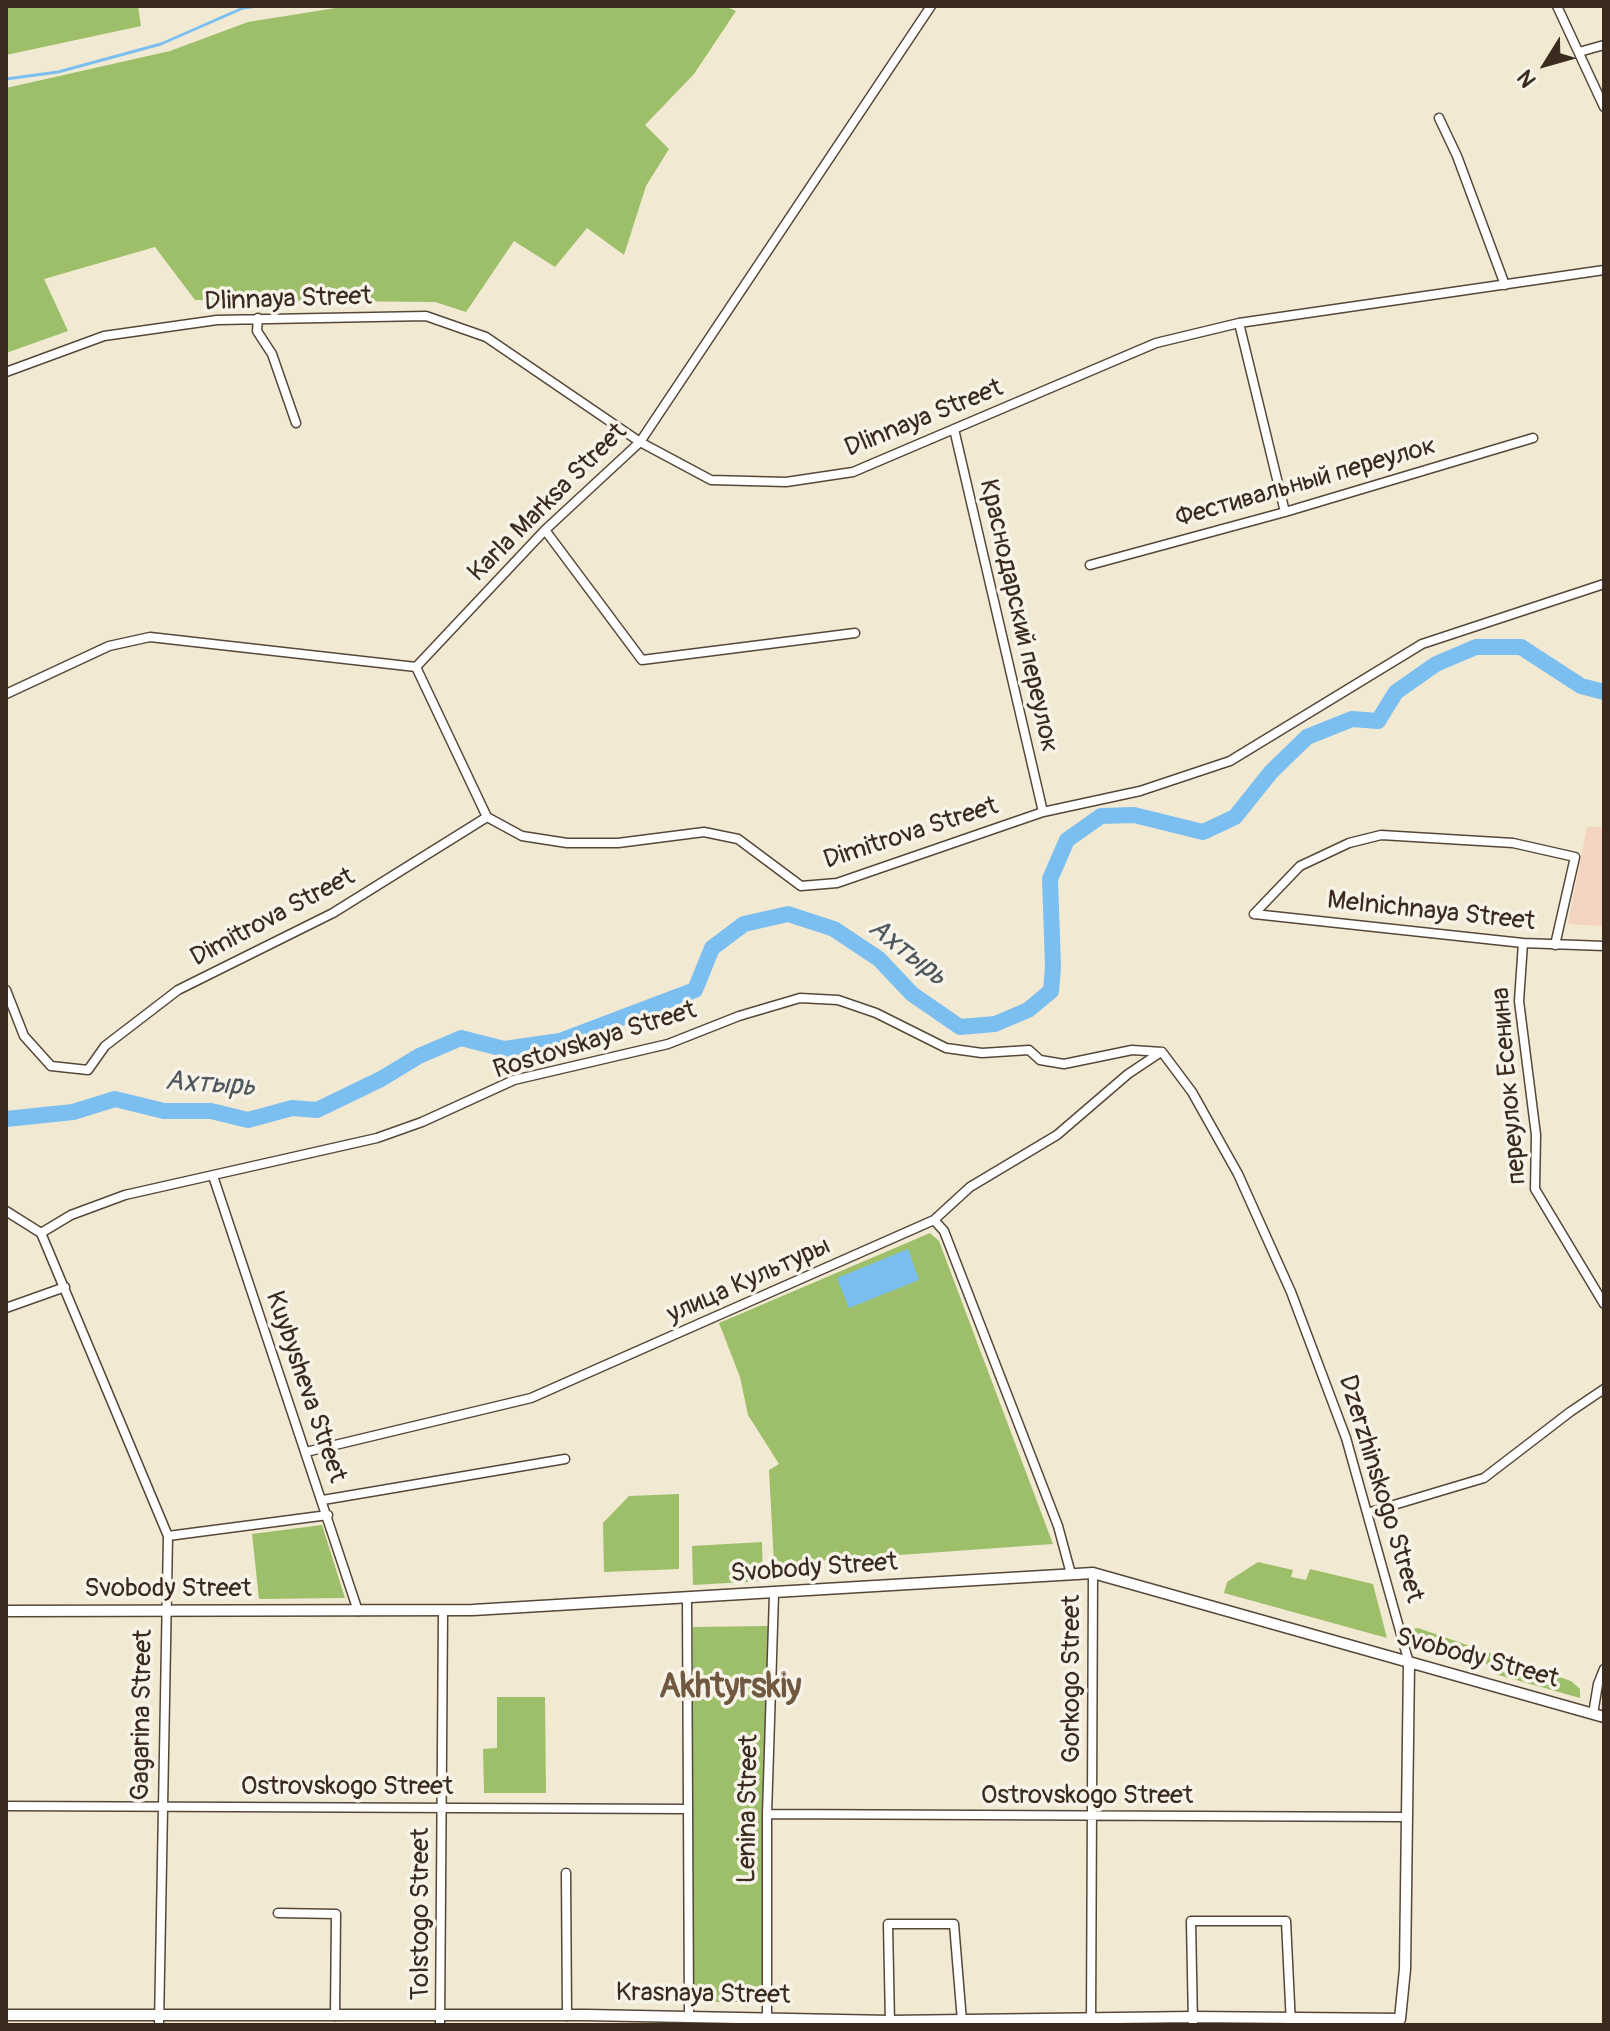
<!DOCTYPE html>
<html>
<head>
<meta charset="utf-8">
<style>
  body { margin:0 }
  #map { position:relative; width:1610px; height:2031px; overflow:hidden; background:#f2e9d3; font-family:Pangolin,sans-serif }
  canvas { display:block }
  .frame { position:absolute; inset:0; border:8px solid #3b2a1e; pointer-events:none }
  .north { position:absolute; left:1506px; top:24px; width:80px; height:80px; -webkit-text-stroke:6px #f7f3e8; paint-order:stroke; rotate:233deg; font-size:22px; font-weight:700; line-height:32px; text-align:center; color:#3b2a1e }
  .north::after { content:''; display:block; margin:auto; width:28px; height:36px; background:#3b2a1e; clip-path:polygon(50% 0,100% 100%,50% 72%,0 100%) }
</style>
</head>
<body>
<div id="map">
<canvas width="1610" height="2031"></canvas>
<div class="frame"></div>
<div class="north">N</div>
</div>
<script>
const ctx = document.querySelector('canvas').getContext('2d');
ctx.lineJoin = 'round';
function paint(path, color) { ctx.fillStyle = color; ctx.fill(path, 'evenodd'); }
const shape = rows => new Path2D(rows.map(r => 'M' + r).join(''));
function strokePath(path, color, width, dash) { ctx.strokeStyle = color; ctx.lineWidth = width; ctx.lineCap = dash ? 'butt' : 'round'; ctx.setLineDash(dash || []); ctx.stroke(path); }
function label(font, color, halo, rows, align = 'center') {
  ctx.font = font + ' Pangolin,sans-serif'; ctx.lineWidth = 7; ctx.setLineDash([]); ctx.textBaseline = 'middle'; ctx.strokeStyle = halo; ctx.fillStyle = color; for (const [text, x, y, turn = 0] of rows) {
    ctx.save(); ctx.translate(x, y); ctx.rotate((+turn || 0) * Math.PI / 180); ctx.textAlign = isNaN(turn) ? turn : align; if (halo) ctx.strokeText(text, 0, 0); ctx.fillText(text, 0, 0); ctx.restore();
  }
}
paint(shape([
  [1587,827,1604,827,1604,926,1568,924]
]), '#f4d3c0');
paint(shape([
  [6,6,138,6,141,26,6,55],
  [348,6,725,6,736,11,694,74,645,125,669,149,646,186,624,255,587,228,555,267,514,241,466,312,435,302,195,300,155,247,44,279,68,331,6,353,6,88,170,51,248,22],
  [930,1233,939,1241,1053,1544,774,1564,769,1470,779,1464,748,1415,740,1377,719,1323],
  [679,1494,679,1569,604,1572,603,1523,629,1496],
  [322,1525,345,1598,259,1599,252,1534],
  [762,1542,763,1581,693,1585,692,1546],
  [1258,1562,1293,1570,1291,1577,1306,1580,1310,1569,1373,1584,1387,1638,1224,1593,1227,1582],
  [768,1626,762,2002,693,2002,693,1627],
  [1418,1628,1571,1681,1580,1689,1580,1698,1495,1674,1483,1660,1468,1653,1441,1655,1410,1647,1406,1630],
  [497,1697,545,1697,546,1793,484,1793,483,1749,497,1748]
]), '#9dbf69');
paint(shape([
  [908,1249,919,1280,849,1308,837,1278]
]), '#7bbff1');
strokePath(shape([
  [6,79,58,72,161,44,243,8,257,6]
]), '#7bbff1', 3);
strokePath(shape([
  [6,1119,73,1112,115,1099,164,1111,211,1111,248,1120,292,1108,317,1110,381,1079,419,1056,461,1038,504,1049,560,1041,695,990,712,948,744,924,788,914,834,929,879,959,912,994,960,1027,995,1024,1028,1010,1051,991,1053,967,1050,879,1067,840,1101,816,1134,815,1203,832,1235,817,1271,772,1307,737,1352,719,1378,721,1396,692,1436,664,1476,647,1521,647,1581,686,1604,692]
]), '#7bbff1', 16);
const minor = shape([
  [1557,6,1604,107],
  [1579,52,1604,45],
  [1439,118,1457,156,1505,285],
  [258,318,257,331,272,354,296,423],
  [1239,323,1285,512],
  [6,372,104,336,217,320,426,316,486,337,640,442,711,480,786,482,853,472,1156,343,1239,323,1604,270],
  [954,429,1043,812],
  [545,530,642,660,855,633],
  [1090,565,1285,512,1533,438],
  [416,667,487,817],
  [6,694,109,646,150,637,416,667,545,530,640,442,931,6],
  [1254,914,1300,866,1349,843,1381,835,1513,843,1575,857,1555,945],
  [1254,914,1523,943,1604,946],
  [1523,943,1519,1001,1536,1135,1535,1189,1604,1304],
  [6,990,24,1036,51,1066,88,1070,105,1046,178,990,333,913,487,817,522,836,567,843,618,843,704,832,738,839,801,886,837,883,1043,812,1140,791,1230,761,1422,644,1604,584],
  [1162,1052,1192,1092,1238,1174,1291,1292,1346,1438,1409,1663],
  [213,1176,358,1611],
  [6,1211,41,1233,168,1536,159,2025],
  [934,1220,944,1231,1058,1526,1071,1574],
  [41,1233,71,1215,125,1195,377,1138,422,1122,514,1080,668,1044,739,1016,800,998,838,1000,876,1013,946,1048,982,1053,1029,1050,1040,1060,1064,1064,1132,1050,1162,1052],
  [6,1308,65,1287],
  [306,1452,531,1398,934,1220,970,1187,1057,1135,1128,1074,1161,1052],
  [323,1500,565,1459],
  [1367,1513,1484,1478,1570,1412,1604,1389],
  [168,1536,328,1515],
  [687,1599,689,2016],
  [1593,1714,1598,1684,1604,1669],
  [6,1806,687,1809],
  [767,1814,1407,1817],
  [566,1873,567,2016],
  [278,1913,336,1914,335,2016],
  [890,2024,888,1924,954,1924,962,2021],
  [440,2025,443,1611],
  [767,2025,767,1814,774,1594],
  [1091,2025,1093,1573],
  [1193,2025,1191,1921,1286,1921,1291,2025]
]);
const tertiary = shape([
  [6,1611,473,1610,1093,1573,1604,1717],
  [6,2015,587,2015,890,2021,1193,2017,1400,2019,1405,1969,1409,1663]
]);
strokePath(minor, '#564739', 11);
strokePath(tertiary, '#564739', 13);
strokePath(minor, '#fff', 8);
strokePath(tertiary, '#fff', 10);
label('26px', '#3b2a1e', '#f7f3e8', [
  ["Dlinnaya Street",288,300,-2],
  ["Dlinnaya Street",924,419,-22],
  ["Фестивальный переулок",1306,483,-16],
  ["Karla Marksa Street",548,503,-45],
  ["Краснодарский переулок",1018,616,77],
  ["Dimitrova Street",911,834,-18],
  ["Melnichnaya Street",1431,912,6],
  ["Dimitrova Street",273,918,-28],
  ["Rostovskaya Street",595,1041,-17],
  ["переулок Есенина",1510,1086,-95],
  ["улица Культуры",749,1281,-24],
  ["Kuybysheva Street",305,1387,71],
  ["Dzerzhinskogo Street",1380,1489,73],
  ["Svobody Street",814,1569,-4],
  ["Svobody Street",168,1589],
  ["Svobody Street",1477,1659,15],
  ["Gorkogo Street",1072,1679,-90],
  ["Gagarina Street",143,1715,-89],
  ["Ostrovskogo Street",347,1787],
  ["Ostrovskogo Street",1087,1796],
  ["Lenina Street",749,1809,-89],
  ["Tolstogo Street",421,1914,-90],
  ["Krasnaya Street",703,1995,1]
]);
label('italic 28px', '#4e575d', '#f7f3e8', [
  ["Ахтырь",907,953,38],
  ["Ахтырь",210,1085,4]
]);
label('bold 34px', '#705841', '#f7f3e8', [
  ["Akhtyrskiy",730,1688]
]);
</script>
</body>
</html>
